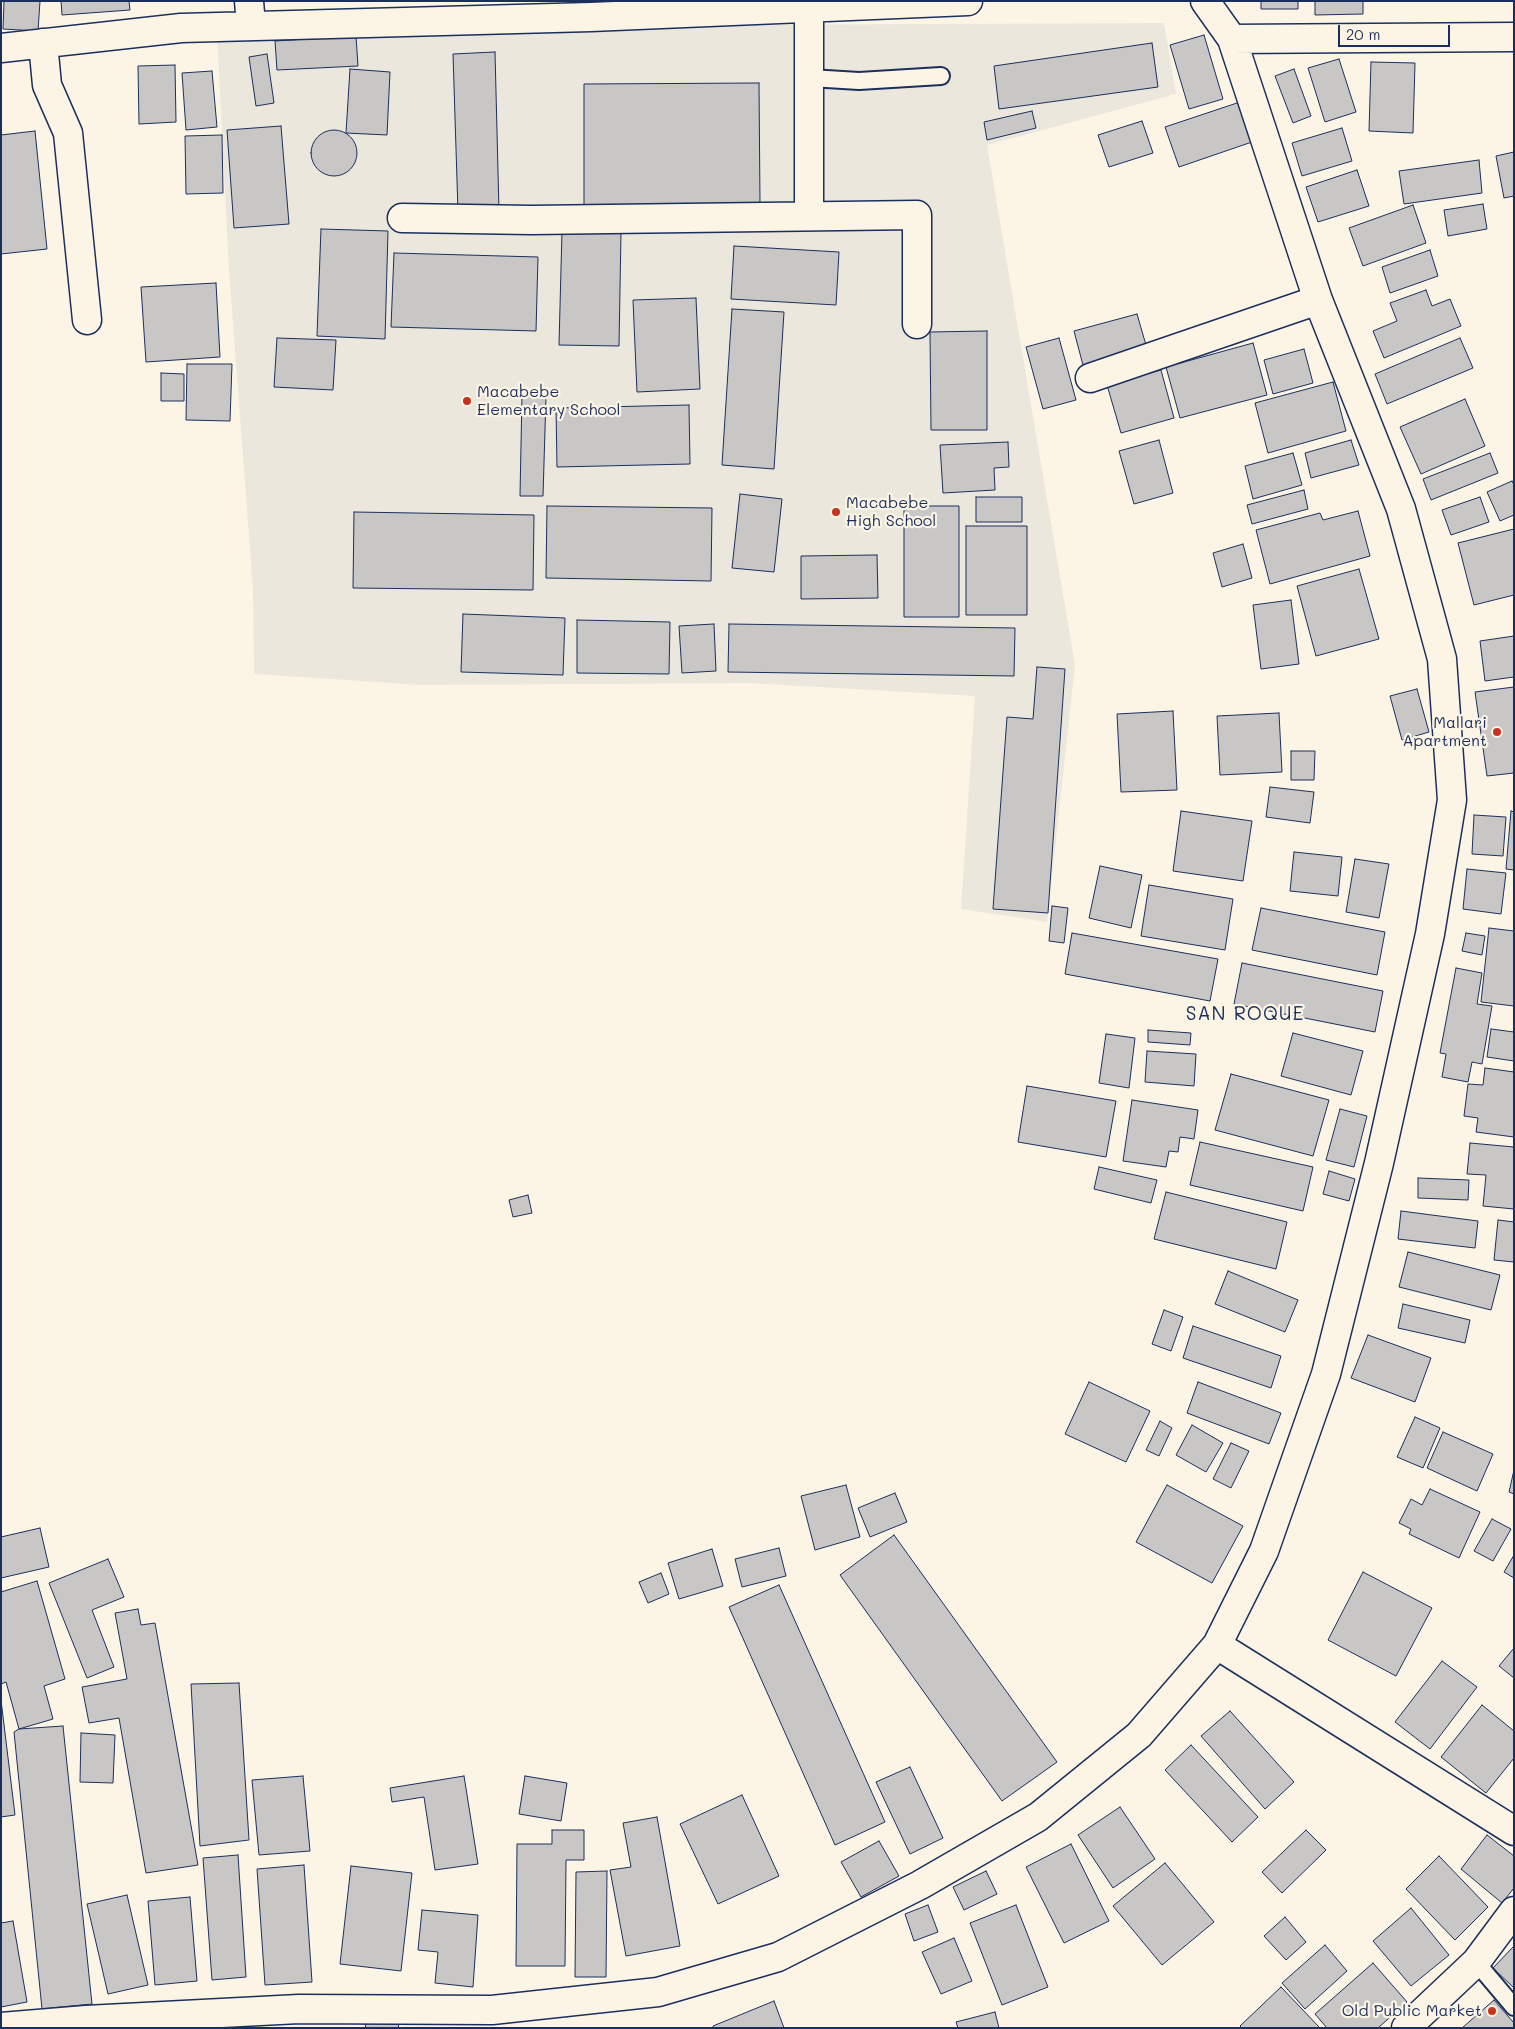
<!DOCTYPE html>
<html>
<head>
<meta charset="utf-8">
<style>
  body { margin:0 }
  #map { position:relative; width:1515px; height:2029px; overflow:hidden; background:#fcf5e5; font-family:Mali,sans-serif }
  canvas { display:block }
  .frame { position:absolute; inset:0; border:2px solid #1b2f5e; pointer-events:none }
  .scale { position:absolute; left:1338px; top:25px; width:112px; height:22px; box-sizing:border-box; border:2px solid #1b2f5e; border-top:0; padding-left:6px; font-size:15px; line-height:18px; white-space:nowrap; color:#1b2f5e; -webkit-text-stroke:4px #fcf5e5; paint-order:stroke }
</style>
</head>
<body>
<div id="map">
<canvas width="1515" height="2029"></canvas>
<div class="frame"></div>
<div class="scale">20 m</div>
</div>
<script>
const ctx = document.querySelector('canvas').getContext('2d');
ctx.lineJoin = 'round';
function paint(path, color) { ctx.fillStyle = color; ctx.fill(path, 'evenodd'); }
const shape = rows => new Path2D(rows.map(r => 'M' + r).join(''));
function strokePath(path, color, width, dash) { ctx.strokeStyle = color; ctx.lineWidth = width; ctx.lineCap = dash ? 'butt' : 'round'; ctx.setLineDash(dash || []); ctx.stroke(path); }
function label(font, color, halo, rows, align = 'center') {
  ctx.font = font + ' Mali,sans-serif'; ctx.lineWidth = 4.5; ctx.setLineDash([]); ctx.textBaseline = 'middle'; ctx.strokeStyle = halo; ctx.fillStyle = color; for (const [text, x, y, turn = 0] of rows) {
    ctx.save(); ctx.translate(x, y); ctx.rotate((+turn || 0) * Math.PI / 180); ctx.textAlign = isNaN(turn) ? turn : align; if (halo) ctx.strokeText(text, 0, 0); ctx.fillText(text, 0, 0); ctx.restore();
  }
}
paint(shape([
  [1164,23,1176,94,987,145,1075,665,1047,922,961,909,975,696,750,683,422,685,254,674,253,590,229,270,217,34,488,26]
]), '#ece7dc');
const building = shape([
  [4,1,40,1,38,31,3,29,4,1],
  [61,1,129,1,130,10,62,15,61,1],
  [1261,1,1298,1,1298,9,1261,9,1261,1],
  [1315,1,1363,1,1363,14,1315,15,1315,1],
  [1204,35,1223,99,1189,109,1170,45,1204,35],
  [356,36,358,66,277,70,275,41,356,36],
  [1152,43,1158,87,999,109,994,66,1152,43],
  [495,52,499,211,458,212,453,54,495,52],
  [267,54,274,103,256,106,249,57,267,54],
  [1339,59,1356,112,1325,122,1308,68,1339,59],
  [1371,62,1415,63,1413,133,1369,131,1371,62],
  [175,65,176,122,139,124,138,66,175,65],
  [350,69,390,72,387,135,346,133,350,69],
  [1294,69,1311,116,1293,123,1275,76,1294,69],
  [212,71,217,127,186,130,182,73,212,71],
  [759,83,760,204,584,206,584,84,759,83],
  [1240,102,1252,142,1179,167,1165,127,1240,102],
  [1032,111,1036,128,987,140,984,122,1032,111],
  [1142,121,1153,153,1109,167,1098,135,1142,121],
  [281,126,289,224,234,228,227,130,281,126],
  [1342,128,1352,161,1302,176,1292,143,1342,128],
  '311 153a23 23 0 1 1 46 0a23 23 0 1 1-46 0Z',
  [35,131,47,249,1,254,1,135,35,131],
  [222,135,223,193,186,194,185,136,222,135],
  [1514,152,1514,196,1504,198,1496,156,1514,152],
  [1479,160,1482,193,1404,204,1399,171,1479,160],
  [1357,170,1369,206,1318,222,1306,187,1357,170],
  [1483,204,1487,229,1448,236,1444,210,1483,204],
  [1413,205,1426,243,1363,266,1349,228,1413,205],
  [321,229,388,231,385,339,317,336,321,229],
  [562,231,621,232,619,346,559,345,562,231],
  [734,246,839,252,836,305,731,299,734,246],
  [1430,250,1438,276,1390,293,1382,267,1430,250],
  [394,253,538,257,536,331,391,327,394,253],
  [216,283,220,357,146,362,141,287,216,283],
  [1426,290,1432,306,1450,299,1461,326,1384,358,1373,331,1397,321,1390,303,1426,290],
  [696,298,700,389,637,392,633,300,696,298],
  [732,309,784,312,774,469,722,465,732,309],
  [1137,314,1148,352,1084,369,1074,331,1137,314],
  [987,331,987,430,931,430,930,332,987,331],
  [277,338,336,340,333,390,274,387,277,338],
  [1059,338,1076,400,1043,409,1026,347,1059,338],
  [1460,338,1473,368,1387,404,1375,374,1460,338],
  [1253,343,1267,395,1180,418,1166,367,1253,343],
  [1304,349,1313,383,1273,394,1264,360,1304,349],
  [187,364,232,364,230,421,186,420,187,364],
  [1161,370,1174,418,1121,433,1107,385,1161,370],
  [161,373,184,374,184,401,161,401,161,373],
  [1333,382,1346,431,1268,453,1255,403,1333,382],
  [522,395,546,396,543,496,520,496,522,395],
  [1465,399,1485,446,1421,474,1400,427,1465,399],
  [689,405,690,464,557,467,556,408,689,405],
  [1159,440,1173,493,1134,504,1119,451,1159,440],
  [1351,440,1359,465,1311,478,1305,453,1351,440],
  [1008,442,1009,467,994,468,995,490,943,493,940,445,1008,442],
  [1293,453,1302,485,1253,499,1245,466,1293,453],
  [1490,453,1498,473,1431,500,1423,479,1490,453],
  [1512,481,1514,485,1514,515,1500,521,1487,492,1512,481],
  [1304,490,1308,509,1252,524,1247,505,1304,490],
  [740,494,782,499,774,572,732,568,740,494],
  [976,497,1022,497,1022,522,976,522,976,497],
  [1480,497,1489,522,1451,535,1442,510,1480,497],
  [547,506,712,508,711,581,546,578,547,506],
  [904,506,959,506,959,617,904,617,904,506],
  [1358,511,1370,556,1270,584,1256,530,1320,513,1323,520,1358,511],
  [354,512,534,515,533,590,353,588,354,512],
  [966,526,1027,526,1027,615,966,615,966,526],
  [1514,529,1514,595,1474,605,1458,543,1514,529],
  [1243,544,1252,578,1222,587,1213,553,1243,544],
  [877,555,878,598,801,599,801,556,877,555],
  [1359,569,1379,639,1316,656,1297,586,1359,569],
  [1291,600,1299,664,1261,669,1253,605,1291,600],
  [463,614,565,618,563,675,461,672,463,614],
  [577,620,670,622,669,674,577,673,577,620],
  [714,624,716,671,682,673,679,626,714,624],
  [729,624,1015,628,1014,676,728,672,729,624],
  [1514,636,1514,677,1485,681,1480,641,1514,636],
  [1037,667,1065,669,1048,913,993,909,1007,717,1033,719,1037,667],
  [1514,687,1514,773,1487,776,1475,692,1514,687],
  [1417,689,1429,732,1402,740,1390,696,1417,689],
  [1173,711,1177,790,1121,792,1117,714,1173,711],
  [1279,713,1282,772,1220,775,1217,716,1279,713],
  [1291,751,1315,751,1314,780,1291,780,1291,751],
  [1270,787,1314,792,1310,823,1266,817,1270,787],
  [1181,811,1252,821,1243,881,1173,871,1181,811],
  [1511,811,1514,812,1514,870,1506,869,1511,811],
  [1474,815,1506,817,1503,856,1472,854,1474,815],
  [1294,852,1342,857,1338,896,1290,891,1294,852],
  [1355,859,1389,864,1379,918,1346,912,1355,859],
  [1100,866,1142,875,1131,928,1089,918,1100,866],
  [1467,869,1506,873,1501,914,1463,909,1467,869],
  [1149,885,1233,899,1225,950,1141,936,1149,885],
  [1052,906,1068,908,1064,943,1049,941,1052,906],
  [1261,908,1385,932,1377,975,1252,950,1261,908],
  [1489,928,1514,931,1514,1006,1481,1002,1489,928],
  [1072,933,1218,959,1210,1001,1065,974,1072,933],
  [1466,933,1485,936,1482,955,1462,951,1466,933],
  [1242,963,1383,991,1375,1032,1234,1004,1242,963],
  [1456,968,1482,973,1477,1004,1492,1006,1482,1064,1472,1062,1468,1082,1442,1077,1446,1054,1440,1053,1456,968],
  [1491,1029,1514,1032,1514,1061,1487,1057,1491,1029],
  [1148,1030,1191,1033,1190,1045,1148,1042,1148,1030],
  [1293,1033,1363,1051,1351,1095,1281,1076,1293,1033],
  [1106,1034,1135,1038,1129,1088,1099,1083,1106,1034],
  [1147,1051,1196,1054,1194,1086,1145,1082,1147,1051],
  [1485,1068,1514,1072,1514,1137,1476,1132,1478,1118,1464,1116,1468,1084,1483,1085,1485,1068],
  [1231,1074,1329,1100,1313,1156,1215,1130,1231,1074],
  [1027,1086,1116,1101,1106,1157,1018,1142,1027,1086],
  [1132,1100,1198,1110,1194,1139,1180,1137,1178,1152,1169,1151,1166,1167,1123,1161,1132,1100],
  [1340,1109,1367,1116,1354,1167,1326,1160,1340,1109],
  [1200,1142,1313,1167,1303,1211,1190,1185,1200,1142],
  [1470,1143,1514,1147,1514,1209,1483,1206,1486,1175,1467,1174,1470,1143],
  [1099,1167,1157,1180,1151,1203,1094,1189,1099,1167],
  [1329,1171,1355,1179,1349,1201,1323,1194,1329,1171],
  [1418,1178,1469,1180,1468,1200,1418,1198,1418,1178],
  [1166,1192,1287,1222,1276,1269,1154,1239,1166,1192],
  [528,1195,532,1213,513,1217,509,1200,528,1195],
  [1401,1211,1478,1221,1475,1248,1398,1239,1401,1211],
  [1498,1220,1514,1222,1514,1262,1494,1260,1498,1220],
  [1408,1252,1500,1275,1491,1310,1399,1287,1408,1252],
  [1228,1271,1298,1300,1285,1332,1215,1304,1228,1271],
  [1403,1304,1470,1320,1465,1343,1398,1328,1403,1304],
  [1164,1310,1183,1317,1171,1351,1152,1344,1164,1310],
  [1193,1326,1281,1356,1271,1388,1183,1358,1193,1326],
  [1368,1335,1431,1358,1415,1402,1351,1378,1368,1335],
  [1089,1382,1150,1411,1126,1462,1065,1434,1089,1382],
  [1198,1382,1281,1413,1269,1444,1187,1413,1198,1382],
  [1415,1417,1440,1428,1423,1468,1397,1457,1415,1417],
  [1160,1421,1172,1428,1159,1456,1146,1450,1160,1421],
  [1192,1425,1223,1443,1206,1472,1176,1455,1192,1425],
  [1443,1432,1493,1454,1477,1491,1427,1468,1443,1432],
  [1231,1443,1249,1451,1231,1488,1213,1479,1231,1443],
  [1514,1470,1514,1494,1509,1492,1514,1470],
  [846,1485,860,1537,815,1550,801,1496,846,1485],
  [1167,1485,1243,1526,1212,1583,1136,1542,1167,1485],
  [1430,1489,1480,1512,1459,1558,1409,1534,1411,1529,1399,1523,1411,1499,1422,1505,1430,1489],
  [895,1493,907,1522,870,1537,858,1508,895,1493],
  [1492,1519,1511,1529,1493,1561,1474,1551,1492,1519],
  [40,1528,49,1567,1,1578,1,1537,40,1528],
  [894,1535,1057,1762,1002,1801,840,1575,894,1535],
  [779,1548,786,1576,742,1587,735,1559,779,1548],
  [712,1549,723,1586,679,1599,668,1563,712,1549],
  [1514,1555,1514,1578,1504,1572,1514,1555],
  [108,1559,124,1597,92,1610,114,1667,87,1678,49,1583,108,1559],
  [1363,1572,1432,1608,1396,1676,1328,1640,1363,1572],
  [661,1573,669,1594,648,1603,639,1582,661,1573],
  [37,1581,65,1679,44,1686,53,1719,19,1729,6,1682,1,1684,1,1592,37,1581],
  [779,1585,885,1822,835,1845,729,1607,779,1585],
  [138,1609,141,1625,155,1623,198,1865,146,1873,119,1718,89,1723,82,1687,127,1679,115,1613,138,1609],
  [1514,1648,1514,1678,1499,1666,1514,1648],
  [1442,1661,1477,1687,1430,1749,1395,1722,1442,1661],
  [239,1683,249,1840,200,1846,191,1684,239,1683],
  [1,1700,15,1815,1,1817,1,1700],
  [1482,1705,1514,1731,1514,1758,1486,1793,1441,1757,1482,1705],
  [1230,1711,1294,1782,1265,1809,1201,1736,1230,1711],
  [63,1726,92,2004,42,2009,14,1732,19,1729,63,1726],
  [81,1733,115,1735,113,1783,80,1782,81,1733],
  [1191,1745,1258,1817,1232,1842,1165,1770,1191,1745],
  [910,1767,943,1838,910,1854,876,1782,910,1767],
  [303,1776,310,1851,259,1855,252,1780,303,1776],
  [464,1776,478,1864,435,1870,424,1797,392,1802,390,1788,464,1776],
  [525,1776,567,1783,561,1821,519,1814,525,1776],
  [742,1795,779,1876,718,1904,680,1824,742,1795],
  [1120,1807,1155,1859,1113,1888,1078,1835,1120,1807],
  [657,1817,680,1946,626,1956,610,1870,631,1867,623,1823,657,1817],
  [552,1830,584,1830,584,1860,566,1860,565,1966,516,1966,517,1844,552,1844,552,1830],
  [1306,1830,1326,1850,1282,1893,1262,1872,1306,1830],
  [1487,1835,1514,1856,1514,1888,1502,1903,1461,1869,1487,1835],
  [879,1841,899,1876,861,1897,841,1862,879,1841],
  [1071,1844,1109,1921,1064,1943,1026,1867,1071,1844],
  [238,1855,246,1977,212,1980,203,1858,238,1855],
  [1439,1856,1488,1907,1455,1940,1406,1889,1439,1856],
  [1165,1863,1214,1922,1162,1965,1113,1906,1165,1863],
  [304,1865,312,1982,265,1985,257,1869,304,1865],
  [351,1866,412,1873,401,1971,340,1964,351,1866],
  [607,1871,606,1977,575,1977,576,1872,607,1871],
  [986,1871,997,1894,964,1910,953,1887,986,1871],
  [127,1895,148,1985,108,1994,87,1904,127,1895],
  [190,1897,197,1981,155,1985,148,1901,190,1897],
  [928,1905,938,1932,914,1941,905,1914,928,1905],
  [1016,1905,1048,1987,1002,2005,970,1923,1016,1905],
  [1411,1908,1449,1955,1411,1986,1373,1941,1411,1908],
  [422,1910,478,1915,473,1987,435,1983,438,1952,418,1950,422,1910],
  [1285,1917,1306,1942,1286,1960,1264,1936,1285,1917],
  [13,1921,27,2002,1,2007,1,1923,13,1921],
  [954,1938,972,1981,941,1994,922,1952,954,1938],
  [1325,1945,1347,1971,1305,2009,1282,1983,1325,1945],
  [1514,1946,1514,1988,1493,1968,1514,1946],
  [1373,1963,1407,2002,1378,2028,1327,2028,1315,2014,1373,1963],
  [1281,1987,1320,2028,1242,2028,1240,2026,1281,1987],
  [1494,2000,1514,2023,1514,2028,1462,2028,1494,2000],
  [774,2001,784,2028,713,2028,713,2026,774,2001],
  [995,2012,999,2028,958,2028,956,2022,995,2012],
  [367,2019,399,2024,398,2028,365,2028,367,2019]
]);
paint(building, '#c8c7c6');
strokePath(building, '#1b2f5e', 1);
const service = shape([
  [810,78,859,81,941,76],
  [1476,1962,1514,2007]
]);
const minor = shape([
  [249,1,251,26],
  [1205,1,1232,39,1514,37],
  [43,43,47,85,68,133,87,320],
  [1,48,181,28,591,17,968,1],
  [809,216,809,8],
  [402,218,532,220,917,215,917,324],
  [1090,378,1318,300],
  [1217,1645,1514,1831],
  [1,2027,86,2020,299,2009,492,2010,658,1992,778,1957,920,1885,1038,1817,1139,1735,1217,1645,1264,1551,1326,1374,1379,1163,1430,934,1452,800,1442,659,1401,509,1318,300,1232,39]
]);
const tertiary = shape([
  [1406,2028,1476,1962,1514,1911]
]);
strokePath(service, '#1b2f5e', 20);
strokePath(minor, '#1b2f5e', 31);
strokePath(tertiary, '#1b2f5e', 31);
strokePath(service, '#fcf5e5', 16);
strokePath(minor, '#fcf5e5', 28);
strokePath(tertiary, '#fcf5e5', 28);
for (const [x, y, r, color] of [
  [467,401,5,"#c8321e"],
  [836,512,5,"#c8321e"],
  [1497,732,5,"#c8321e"],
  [1492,2011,5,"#c8321e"]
]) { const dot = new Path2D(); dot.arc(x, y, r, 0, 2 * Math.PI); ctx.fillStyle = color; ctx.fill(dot); strokePath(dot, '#fcf5e5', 2); }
label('16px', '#1b2f5e', '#fcf5e5', [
  ["Macabebe",477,392],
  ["Elementary School",477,410],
  ["Macabebe",846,503],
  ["High School",846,521],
  ["Mallari",1487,723,"right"],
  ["Apartment",1487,741,"right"],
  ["Old Public Market",1482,2011,"right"]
], 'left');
ctx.letterSpacing = '1px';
label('19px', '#1b2f5e', '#fcf5e5', [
  ["SAN ROQUE",1245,1014]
]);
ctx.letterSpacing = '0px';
</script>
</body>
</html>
